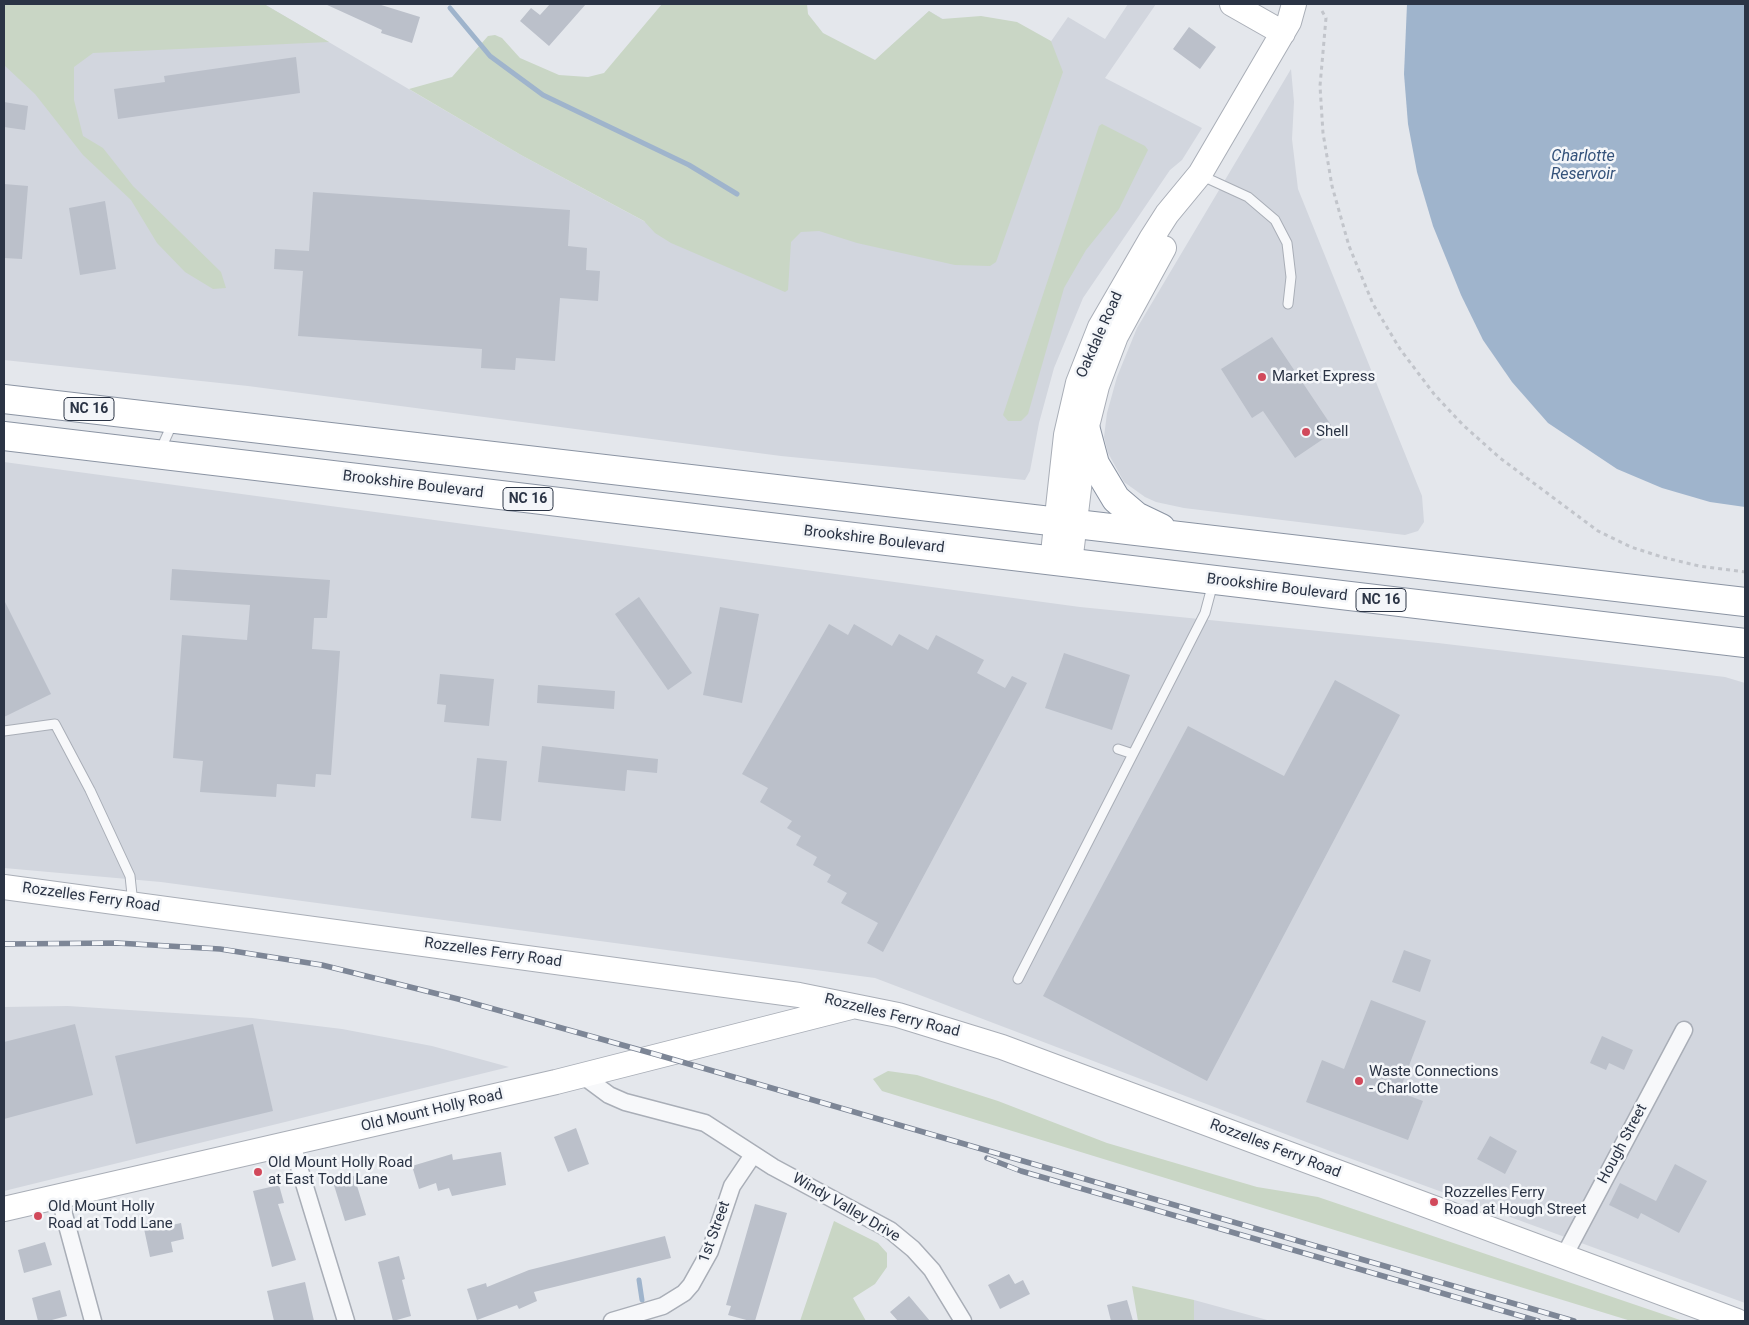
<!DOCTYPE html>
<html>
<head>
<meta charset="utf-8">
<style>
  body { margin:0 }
  #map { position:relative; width:1749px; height:1325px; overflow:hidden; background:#e4e7ec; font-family:Roboto,sans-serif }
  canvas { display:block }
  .frame { position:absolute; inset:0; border:5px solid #2b3445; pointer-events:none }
</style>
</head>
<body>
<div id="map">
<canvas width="1749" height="1325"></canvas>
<div class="frame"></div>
</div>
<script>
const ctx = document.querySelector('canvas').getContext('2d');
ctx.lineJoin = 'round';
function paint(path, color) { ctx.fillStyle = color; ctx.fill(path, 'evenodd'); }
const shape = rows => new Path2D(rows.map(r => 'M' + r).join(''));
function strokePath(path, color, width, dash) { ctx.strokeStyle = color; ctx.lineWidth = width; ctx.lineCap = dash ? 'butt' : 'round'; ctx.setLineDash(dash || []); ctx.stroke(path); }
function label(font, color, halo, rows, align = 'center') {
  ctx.font = font + ' Roboto,sans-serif'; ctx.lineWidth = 5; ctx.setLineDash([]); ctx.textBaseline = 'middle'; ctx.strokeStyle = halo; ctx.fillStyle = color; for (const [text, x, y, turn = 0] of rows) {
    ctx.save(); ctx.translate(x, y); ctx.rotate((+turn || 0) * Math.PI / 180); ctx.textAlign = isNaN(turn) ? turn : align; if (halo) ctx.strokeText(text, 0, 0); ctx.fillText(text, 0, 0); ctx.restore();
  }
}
paint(shape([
  [4,4,264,4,521,155,679,240,929,11,1031,70,1068,17,1105,39,1128,4,1156,4,1105,78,1202,128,1182,160,1170,170,1083,298,1054,368,1039,423,1030,471,1025,480,781,456,248,386,4,360],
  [1291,69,1294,102,1292,139,1298,189,1422,496,1424,522,1418,531,1405,535,1184,508,1156,502,1145,497,1124,482,1108,453,1104,437,1107,413,1117,377,1137,328],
  [4,462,1080,607,1438,643,1725,677,1745,683,1745,1303,1330,1151,875,978,161,882,4,868],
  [68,1006,252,1018,342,1029,432,1046,509,1067,4,1191,4,1007],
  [1194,1300,1271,1321,1194,1321]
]), '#d2d6de');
paint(shape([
  [4,4,264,4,329,42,93,53,74,67,74,100,83,136,103,148,133,186,221,272,226,288,213,289,185,272,157,243,131,200,83,155,35,94,4,65],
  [662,4,807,4,808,14,823,33,875,60,929,11,942,19,981,16,1017,22,1051,41,1063,72,996,262,990,266,955,265,857,243,819,231,801,232,791,242,788,290,785,292,671,243,655,233,644,221,521,155,409,89,452,77,488,36,495,35,502,38,520,58,559,75,588,77,604,73],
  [1102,124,1145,146,1148,150,1119,209,1086,250,1064,288,1028,414,1021,421,1008,421,1003,415,1099,126],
  [888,1071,917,1075,998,1101,1107,1143,1257,1187,1318,1197,1683,1321,1631,1321,882,1091,873,1079],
  [834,1221,878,1243,887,1253,887,1267,875,1284,853,1298,866,1321,800,1321],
  [1132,1286,1194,1300,1194,1321,1138,1321]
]), '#c9d6c5');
paint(shape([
  [1407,4,1745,4,1745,507,1710,502,1662,488,1617,469,1548,423,1512,382,1483,340,1461,295,1433,226,1417,172,1408,124,1404,74]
]), '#9fb4cc');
strokePath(shape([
  [450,8,490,56,543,95,689,165,737,194],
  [639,1280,642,1300]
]), '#9fb4cc', 5);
paint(shape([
  [325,4,378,4,420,17,412,43,381,33,382,30],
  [550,4,586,4,549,46,520,21,531,8,540,15],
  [1189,27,1216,47,1200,69,1173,49],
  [296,57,300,93,118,119,114,89,165,82,164,76],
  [4,102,28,106,25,130,4,127],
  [4,184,28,186,22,259,4,258],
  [313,192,570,210,568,246,587,248,586,270,600,271,598,301,560,298,555,361,516,358,515,370,481,368,482,349,298,336,303,271,274,269,275,249,309,251],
  [105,201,116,269,80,275,69,208],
  [1272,337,1335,431,1295,458,1263,411,1252,418,1221,369],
  [172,569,330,580,327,618,314,618,312,649,340,651,331,775,316,774,315,787,277,784,276,797,200,792,203,761,173,758,182,635,247,640,250,605,170,600],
  [639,597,692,673,668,690,615,614],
  [4,600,51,694,4,717],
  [720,607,759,614,742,703,703,695],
  [829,624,848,635,854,624,892,646,899,634,928,650,936,635,984,660,977,673,1005,688,1012,676,1027,683,883,952,867,943,878,923,841,903,847,893,827,882,831,875,813,865,817,857,796,845,801,836,787,828,792,821,760,802,768,788,742,774],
  [1064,653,1130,675,1112,730,1045,708],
  [440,674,494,679,489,726,444,722,446,705,437,704],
  [1335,680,1400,715,1207,1081,1043,996,1188,726,1284,776],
  [538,685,615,691,614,709,537,703],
  [542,746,658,759,657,773,627,770,625,791,538,782],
  [477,758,507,761,501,821,471,818],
  [1404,950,1431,960,1420,992,1392,982],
  [1371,1000,1426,1021,1399,1092,1423,1101,1408,1140,1306,1102,1322,1060,1344,1069],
  [75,1024,93,1095,4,1119,4,1042],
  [253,1024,273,1111,136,1144,115,1056],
  [1602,1036,1633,1050,1624,1070,1609,1063,1606,1070,1590,1063],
  [576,1128,589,1164,568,1172,554,1137],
  [1490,1136,1517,1151,1505,1174,1477,1159],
  [501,1152,506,1185,452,1196,449,1188,438,1191,436,1183,419,1189,412,1166,452,1154,453,1160],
  [1675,1164,1707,1181,1679,1233,1641,1213,1638,1219,1609,1205,1620,1183,1656,1201],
  [354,1176,366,1215,345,1221,333,1182],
  [279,1185,284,1203,278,1204,296,1260,272,1267,253,1191],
  [755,1204,787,1213,755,1321,750,1321,728,1315,731,1306,726,1305],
  [162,1220,163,1227,181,1223,184,1239,171,1242,173,1252,150,1257,143,1224],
  [665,1236,671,1258,534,1292,537,1301,519,1309,517,1305,477,1320,467,1289,486,1283,487,1287,529,1270],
  [45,1242,52,1265,24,1273,18,1250],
  [399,1256,405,1279,402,1280,411,1316,393,1321,378,1262],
  [1009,1274,1015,1284,1023,1280,1030,1294,1000,1309,988,1285],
  [305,1282,314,1321,274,1321,267,1291],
  [60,1290,67,1316,48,1321,38,1321,32,1298],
  [909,1296,930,1321,898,1321,890,1312],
  [1127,1300,1133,1321,1111,1321,1107,1305]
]), '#bbc0ca');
const lane = shape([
  [1200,175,1248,197,1275,220,1287,243,1291,277,1288,304],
  [160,451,173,422],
  [4,731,55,724,90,790,130,876,133,904],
  [1118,749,1133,754,1205,613,1213,583],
  [1018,979,1133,754]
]);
const street = shape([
  [582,1075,609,1095,625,1102,705,1123,773,1167,890,1230,913,1249,932,1270,963,1321],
  [292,1144,346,1321],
  [59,1196,93,1321],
  [1563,1258,1684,1030],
  [612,1321,663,1306,684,1293,691,1285,710,1251,732,1186,753,1155]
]);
const secondary = shape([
  [1232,4,1283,33],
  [1052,562,1066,435,1078,383,1100,327,1151,239,1167,214,1200,174,1289,22,1294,4],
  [1070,563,1086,430,1097,386,1116,336,1164,248],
  [4,887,799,995,898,1015,1002,1047,1737,1321],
  [4,1209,556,1082,851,1007]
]);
const highway = shape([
  [4,399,1745,602],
  [1086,430,1095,464,1116,499,1136,516,1161,528],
  [4,436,1745,643]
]);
strokePath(lane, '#a9aeb7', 11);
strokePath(street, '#a9aeb7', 19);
strokePath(secondary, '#a9aeb7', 26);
strokePath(highway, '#8b94a3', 30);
strokePath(shape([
  [1322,11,1326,18,1320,86,1323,133,1332,186,1349,246,1373,304,1400,349,1434,394,1463,425,1500,458,1598,531,1631,547,1662,557,1699,566,1745,572]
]), '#c2c5cb', 3, [4, 4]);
strokePath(lane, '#f7f8fa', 9);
strokePath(street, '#f7f8fa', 16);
strokePath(secondary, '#fff', 24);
strokePath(highway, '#fff', 28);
const rail = shape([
  [4,944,117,943,220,949,322,965,458,999,658,1055,1574,1321],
  [987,1158,1021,1171,1538,1321]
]);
strokePath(rail, '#7d8696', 5.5);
strokePath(rail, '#f4f6f9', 4, [11]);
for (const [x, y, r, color] of [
  [1262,377,5,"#d1495b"],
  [1306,432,5,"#d1495b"],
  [1359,1081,5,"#d1495b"],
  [258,1172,5,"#d1495b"],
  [1434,1202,5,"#d1495b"],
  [38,1216,5,"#d1495b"]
]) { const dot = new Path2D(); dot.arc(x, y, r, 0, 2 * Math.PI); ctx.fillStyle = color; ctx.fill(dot); strokePath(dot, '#f4f6f9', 2); }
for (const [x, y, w] of [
  [89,409,50],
  [528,499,50],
  [1381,600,50]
]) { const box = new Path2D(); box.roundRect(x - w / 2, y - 11.5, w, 23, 4); ctx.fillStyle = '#f4f6f9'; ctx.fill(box); strokePath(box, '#2b3445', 1); }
label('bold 14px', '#2b3445', null, [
  ["NC 16",89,409],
  ["NC 16",528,499],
  ["NC 16",1381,600]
]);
label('15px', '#2b3445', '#f4f6f9', [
  ["Oakdale Road",1100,335,-66],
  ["Brookshire Boulevard",413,485,7],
  ["Brookshire Boulevard",874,540,7],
  ["Brookshire Boulevard",1277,588,7],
  ["Rozzelles Ferry Road",91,898,8],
  ["Rozzelles Ferry Road",493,953,8],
  ["Rozzelles Ferry Road",892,1016,14],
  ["Old Mount Holly Road",432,1111,-13],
  ["Hough Street",1623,1144,-62],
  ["Rozzelles Ferry Road",1275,1149,21],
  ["Windy Valley Drive",846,1208,30],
  ["1st Street",715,1232,-70]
]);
label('15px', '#2b3445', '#f4f6f9', [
  ["Market Express",1272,377],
  ["Shell",1316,432],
  ["Waste Connections",1369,1072],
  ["- Charlotte",1369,1089],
  ["Old Mount Holly Road",268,1163],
  ["at East Todd Lane",268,1180],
  ["Rozzelles Ferry",1444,1193],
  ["Road at Hough Street",1444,1210],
  ["Old Mount Holly",48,1207],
  ["Road at Todd Lane",48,1224]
], 'left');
label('italic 16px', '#34527a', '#f4f6f9', [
  ["Charlotte",1583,157],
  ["Reservoir",1583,175]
]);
</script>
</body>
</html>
